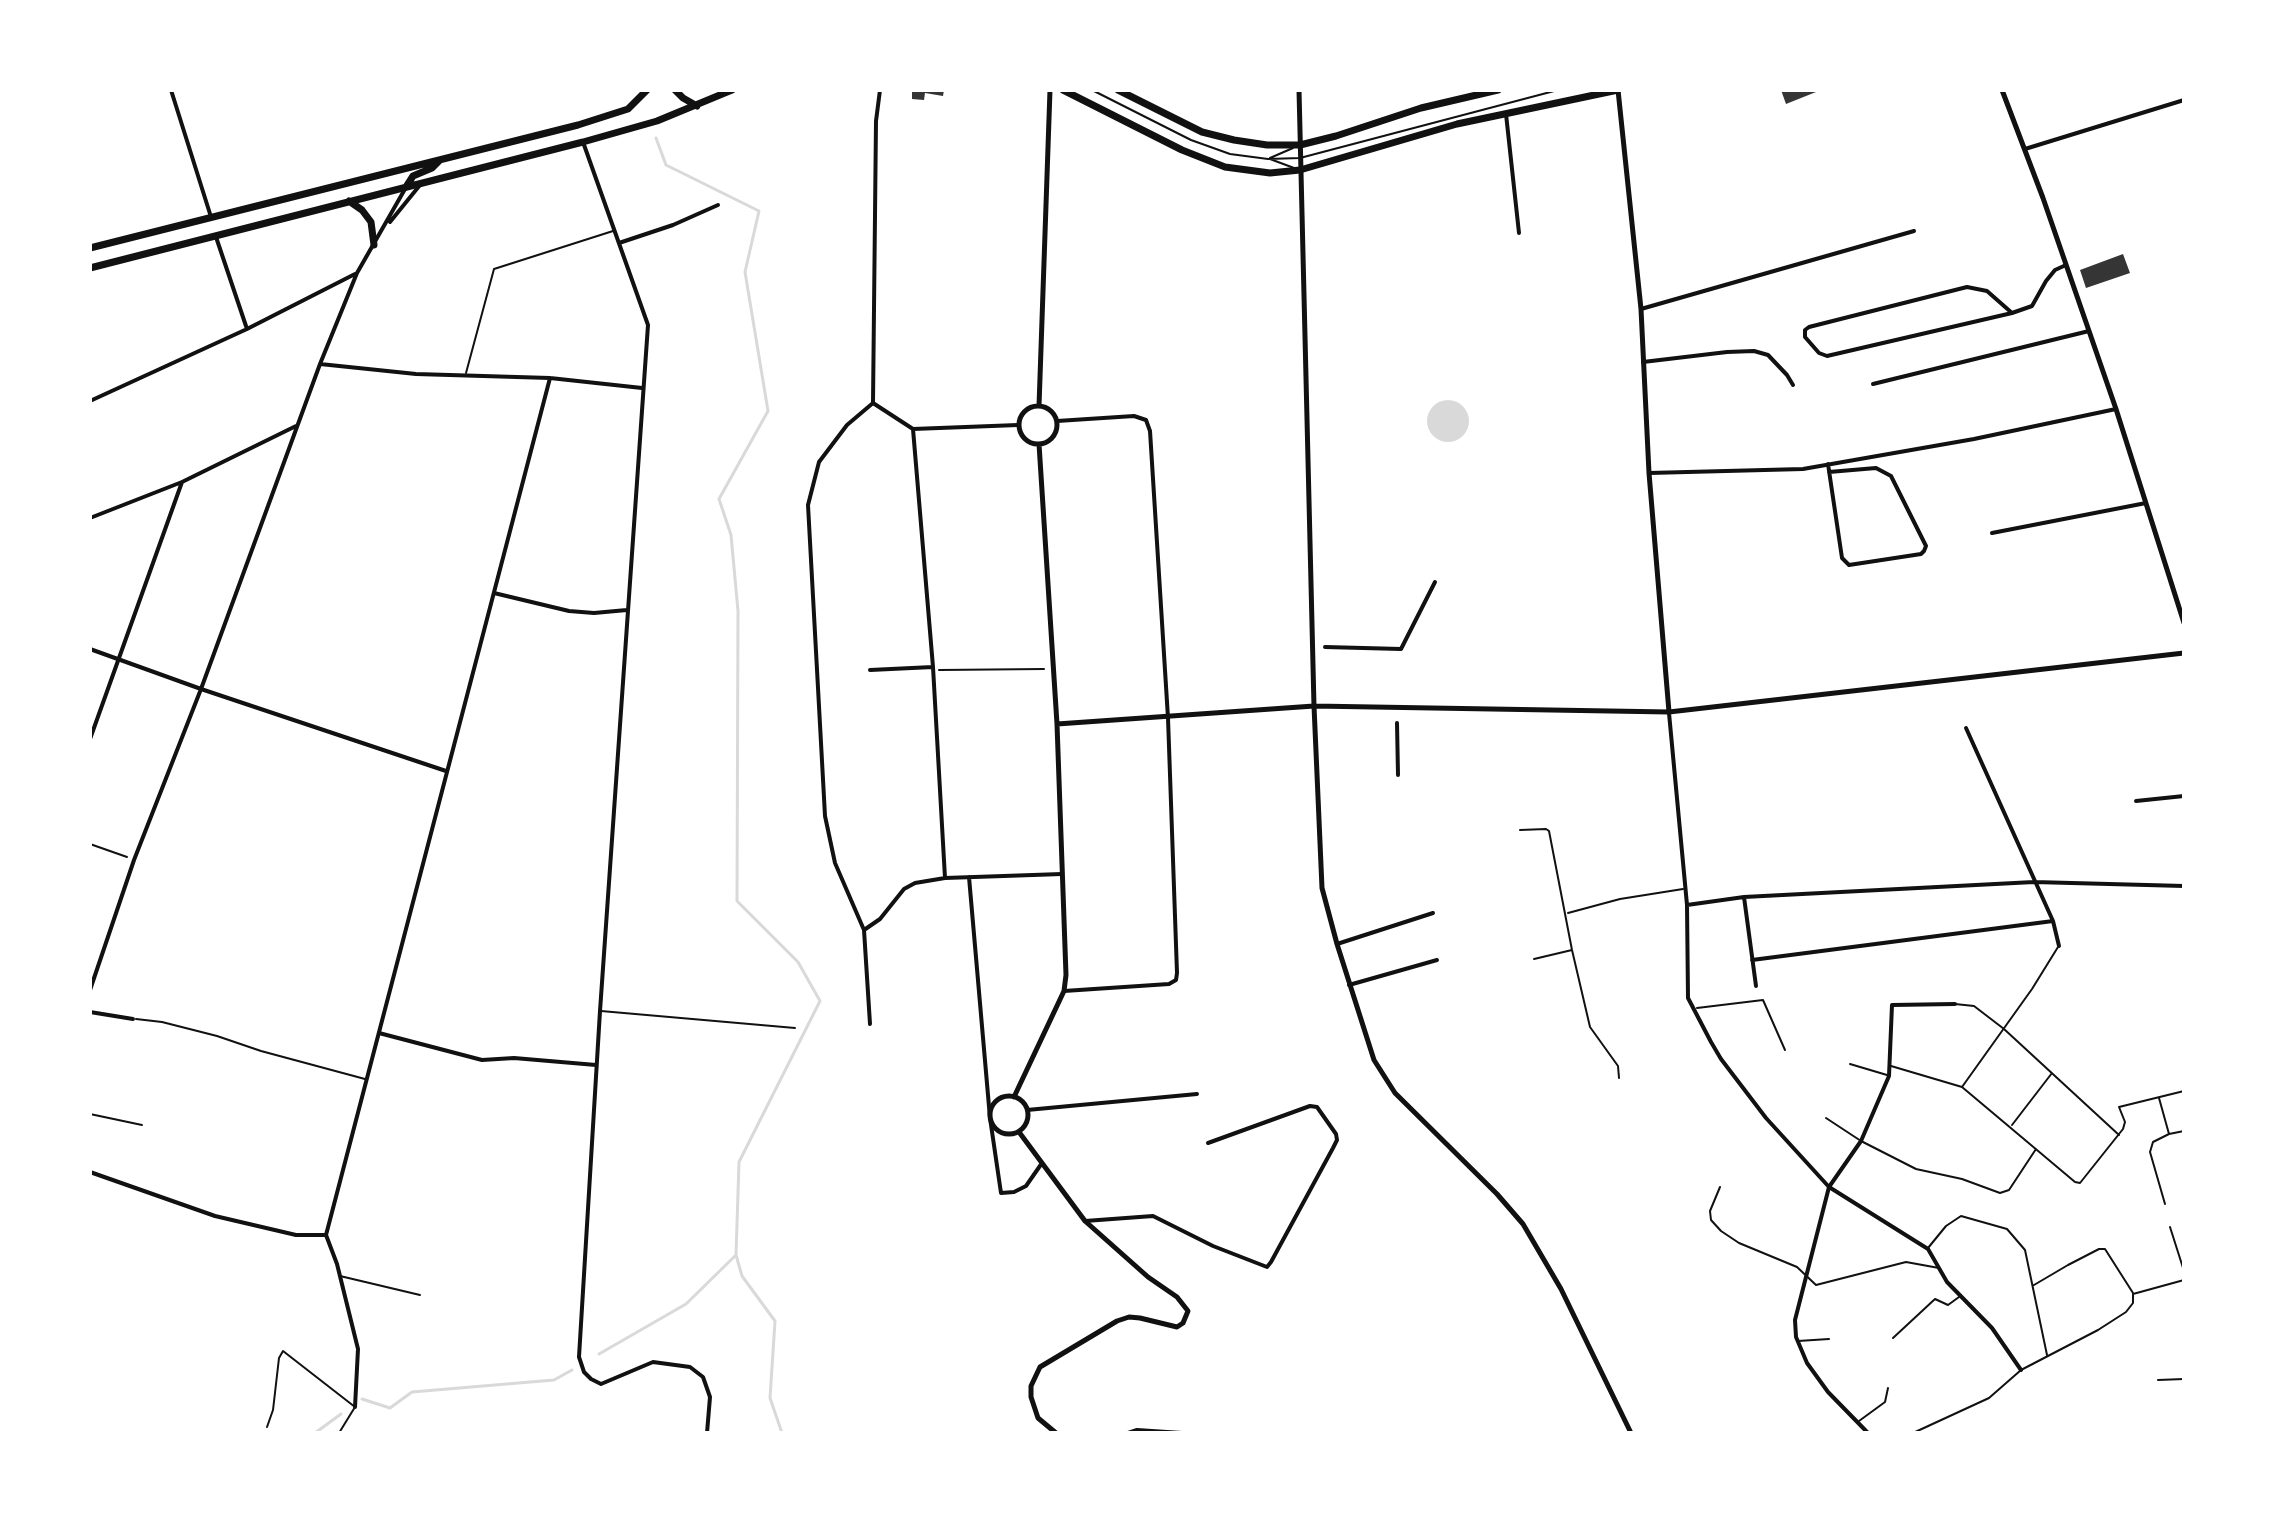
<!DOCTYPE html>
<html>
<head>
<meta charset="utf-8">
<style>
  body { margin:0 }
  #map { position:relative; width:2274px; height:1523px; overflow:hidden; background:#fff; font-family:"Titillium Web",sans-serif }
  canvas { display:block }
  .frame { position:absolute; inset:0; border:92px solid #fff; pointer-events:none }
</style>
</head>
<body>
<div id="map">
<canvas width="2274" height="1523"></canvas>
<div class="frame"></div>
</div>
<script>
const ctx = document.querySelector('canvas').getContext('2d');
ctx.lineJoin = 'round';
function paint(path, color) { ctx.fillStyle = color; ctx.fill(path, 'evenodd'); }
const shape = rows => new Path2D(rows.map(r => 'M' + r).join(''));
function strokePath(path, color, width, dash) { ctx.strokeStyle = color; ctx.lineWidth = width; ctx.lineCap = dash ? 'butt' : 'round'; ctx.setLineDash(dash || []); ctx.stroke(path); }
paint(shape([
  '1427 421a21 21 0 1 1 42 0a21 21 0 1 1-42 0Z'
]), '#d9d9d9');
strokePath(shape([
  [656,138,666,165,759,211,745,272,768,411,719,499,731,535,738,611,737,901,798,962,820,1001,739,1162,736,1255,742,1276,775,1321,770,1398,782,1433],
  [599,1354,686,1304,736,1255],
  [362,1399,390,1408,412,1392,554,1380,572,1370],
  [315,1433,341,1414]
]), '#d9d9d9', 3);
paint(shape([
  [912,90,944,90,943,96,925,93,924,100,912,99],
  [1781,90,1821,90,1786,104],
  [2123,254,2130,273,2086,288,2080,270]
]), '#353535');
strokePath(shape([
  [939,670,1044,669],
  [90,844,127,857]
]), '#111', 2);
strokePath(shape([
  [1092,90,1191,140,1230,154,1268,159,1300,158,1558,90],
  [1270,158,1293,148],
  [1270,159,1294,168],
  [466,373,494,269,613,231],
  [1520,830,1546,829,1549,831,1572,950,1590,1027,1618,1066,1619,1078],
  [1568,913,1620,899,1683,889],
  [1534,959,1572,950],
  [1955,1004,1974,1006,2004,1029,2119,1135],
  [1697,1008,1763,1000,1785,1050],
  [601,1011,795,1028],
  [136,1019,162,1022,217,1036,261,1051,365,1079],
  [1850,1064,1887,1075],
  [1891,1066,1962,1087,2075,1182,2080,1183,2123,1129,2125,1122,2119,1107,2184,1091],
  [1962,1087,2032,989,2058,947],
  [2159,1098,2169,1134],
  [90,1114,142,1125],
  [1826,1118,1861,1141,1916,1169,1962,1179,2000,1193,2009,1190,2036,1149],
  [2012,1125,2052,1073],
  [1720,1187,1710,1211,1711,1220,1721,1231,1739,1243,1797,1267,1816,1285,1906,1262,1939,1268],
  [2165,1204,2150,1152,2153,1142,2169,1134,2184,1131],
  [2170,1227,2184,1271],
  [1928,1248,1946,1226,1961,1216,2007,1229,2025,1250,2047,1355],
  [340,1276,420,1295],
  [2034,1285,2068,1265,2099,1249,2105,1249,2133,1293],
  [1893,1338,1935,1299,1948,1305,1959,1297],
  [1798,1341,1829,1339],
  [2158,1380,2184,1379],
  [1859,1421,1885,1402,1888,1388],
  [267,1427,273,1410,279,1358,283,1351,355,1407,339,1433],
  [1913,1433,1989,1398,2021,1370,2098,1330,2126,1312,2133,1303,2133,1294,2184,1280]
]), '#111', 2);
strokePath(shape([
  [171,90,211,217],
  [1506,114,1519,233],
  [583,142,648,325,600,1011,579,1357,584,1372,591,1379,601,1384,653,1362,690,1367,703,1377,710,1397,707,1433],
  [2025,149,2184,100],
  [390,222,420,185],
  [216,237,247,329],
  [619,243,673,225,718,205],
  [1641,309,1914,231],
  [2012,313,1987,291,1967,287,1809,327,1805,330,1805,337,1819,353,1827,356,2012,313,2032,306,2046,281,2055,270,2066,265],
  [1643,362,1727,352,1754,351,1768,355,1787,375,1793,385],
  [320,364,416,374,550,378,642,388],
  [1873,384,2089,331],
  [90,401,247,329,355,274],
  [873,403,913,429],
  [1057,421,1134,416,1146,420,1150,431,1168,718,1177,973,1176,980,1169,984,1064,991],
  [913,429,933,667,945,878],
  [913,429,1018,425],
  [1828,464,1842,558,1849,565,1921,554,1924,551,1926,546,1891,476,1876,468,1829,472],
  [1649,473,1803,469,1974,439,2116,409],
  [90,518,182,482,296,426],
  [1992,533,2146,503],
  [494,593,569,611,594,613,627,610],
  [1325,647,1401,649,1435,582],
  [90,649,201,689,446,771],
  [870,670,933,667],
  [1669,713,1687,905,1688,998,1711,1042,1721,1059,1766,1118,1829,1187,1928,1249,1947,1282,1992,1328,2021,1370],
  [1397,723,1398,775],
  [1966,728,2053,921,2059,946],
  [90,739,182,482],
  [2136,801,2184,796],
  [969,877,990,1118,1001,1193,1014,1192,1026,1186,1042,1163],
  [1744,897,1756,986],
  [1687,905,1744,897,2034,882,2184,886],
  [864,930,880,919,904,889,915,883,945,878,1062,874],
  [1337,944,1433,913],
  [1752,960,2053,921],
  [1349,985,1437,960],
  [90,990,134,860,201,689,320,364,357,273,405,189],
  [90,1012,133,1019],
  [870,1024,864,930,835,863,825,816,808,505,819,462,847,425,873,403,876,121,880,90],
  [379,1033,482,1060,514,1058,596,1065],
  [1027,1110,1197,1094],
  [90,1172,215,1216,296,1235,326,1235],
  [1085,1221,1153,1216,1213,1246,1267,1267,1271,1262,1333,1148,1337,1140,1336,1134,1317,1107,1310,1106,1208,1143],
  [355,1407,358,1349,337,1264,326,1235,550,378],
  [1128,1433,1137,1430,1182,1433],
  [1868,1433,1828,1392,1807,1363,1796,1337,1795,1320,1829,1187,1861,1141,1889,1076,1892,1005,1955,1004]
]), '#111', 4);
strokePath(shape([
  [1299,90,1314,706,1322,888,1337,944,1374,1060,1395,1093,1497,1194,1523,1224,1561,1289,1631,1433],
  [1618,90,1641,309,1649,473,1669,712],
  [2002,90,2043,198,2116,409,2184,623],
  [1039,406,1050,90],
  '1019 425a19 19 0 1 1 38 0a19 19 0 1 1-38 0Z',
  [1057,724,1314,706,1669,712,2184,653],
  '990 1115a19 19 0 1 1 38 0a19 19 0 1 1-38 0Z',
  [1014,1097,1064,991,1066,975,1057,724,1039,444],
  [1019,1132,1085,1221,1148,1277,1177,1297,1188,1311,1183,1323,1177,1327,1140,1318,1129,1317,1117,1321,1040,1367,1031,1386,1031,1397,1038,1418,1056,1433]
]), '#111', 5);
strokePath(shape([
  [675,90,683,98,697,106],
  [1063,90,1182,150,1225,167,1270,173,1300,170,1457,124,1618,90],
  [1118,90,1202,132,1234,140,1267,145,1300,145,1336,136,1421,108,1498,90],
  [406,187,413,176,432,168,440,160],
  [349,201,362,210,371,222,374,245],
  [90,248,578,125,628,109,647,90],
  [90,268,583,142,657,121,732,90]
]), '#111', 7);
</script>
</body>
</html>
